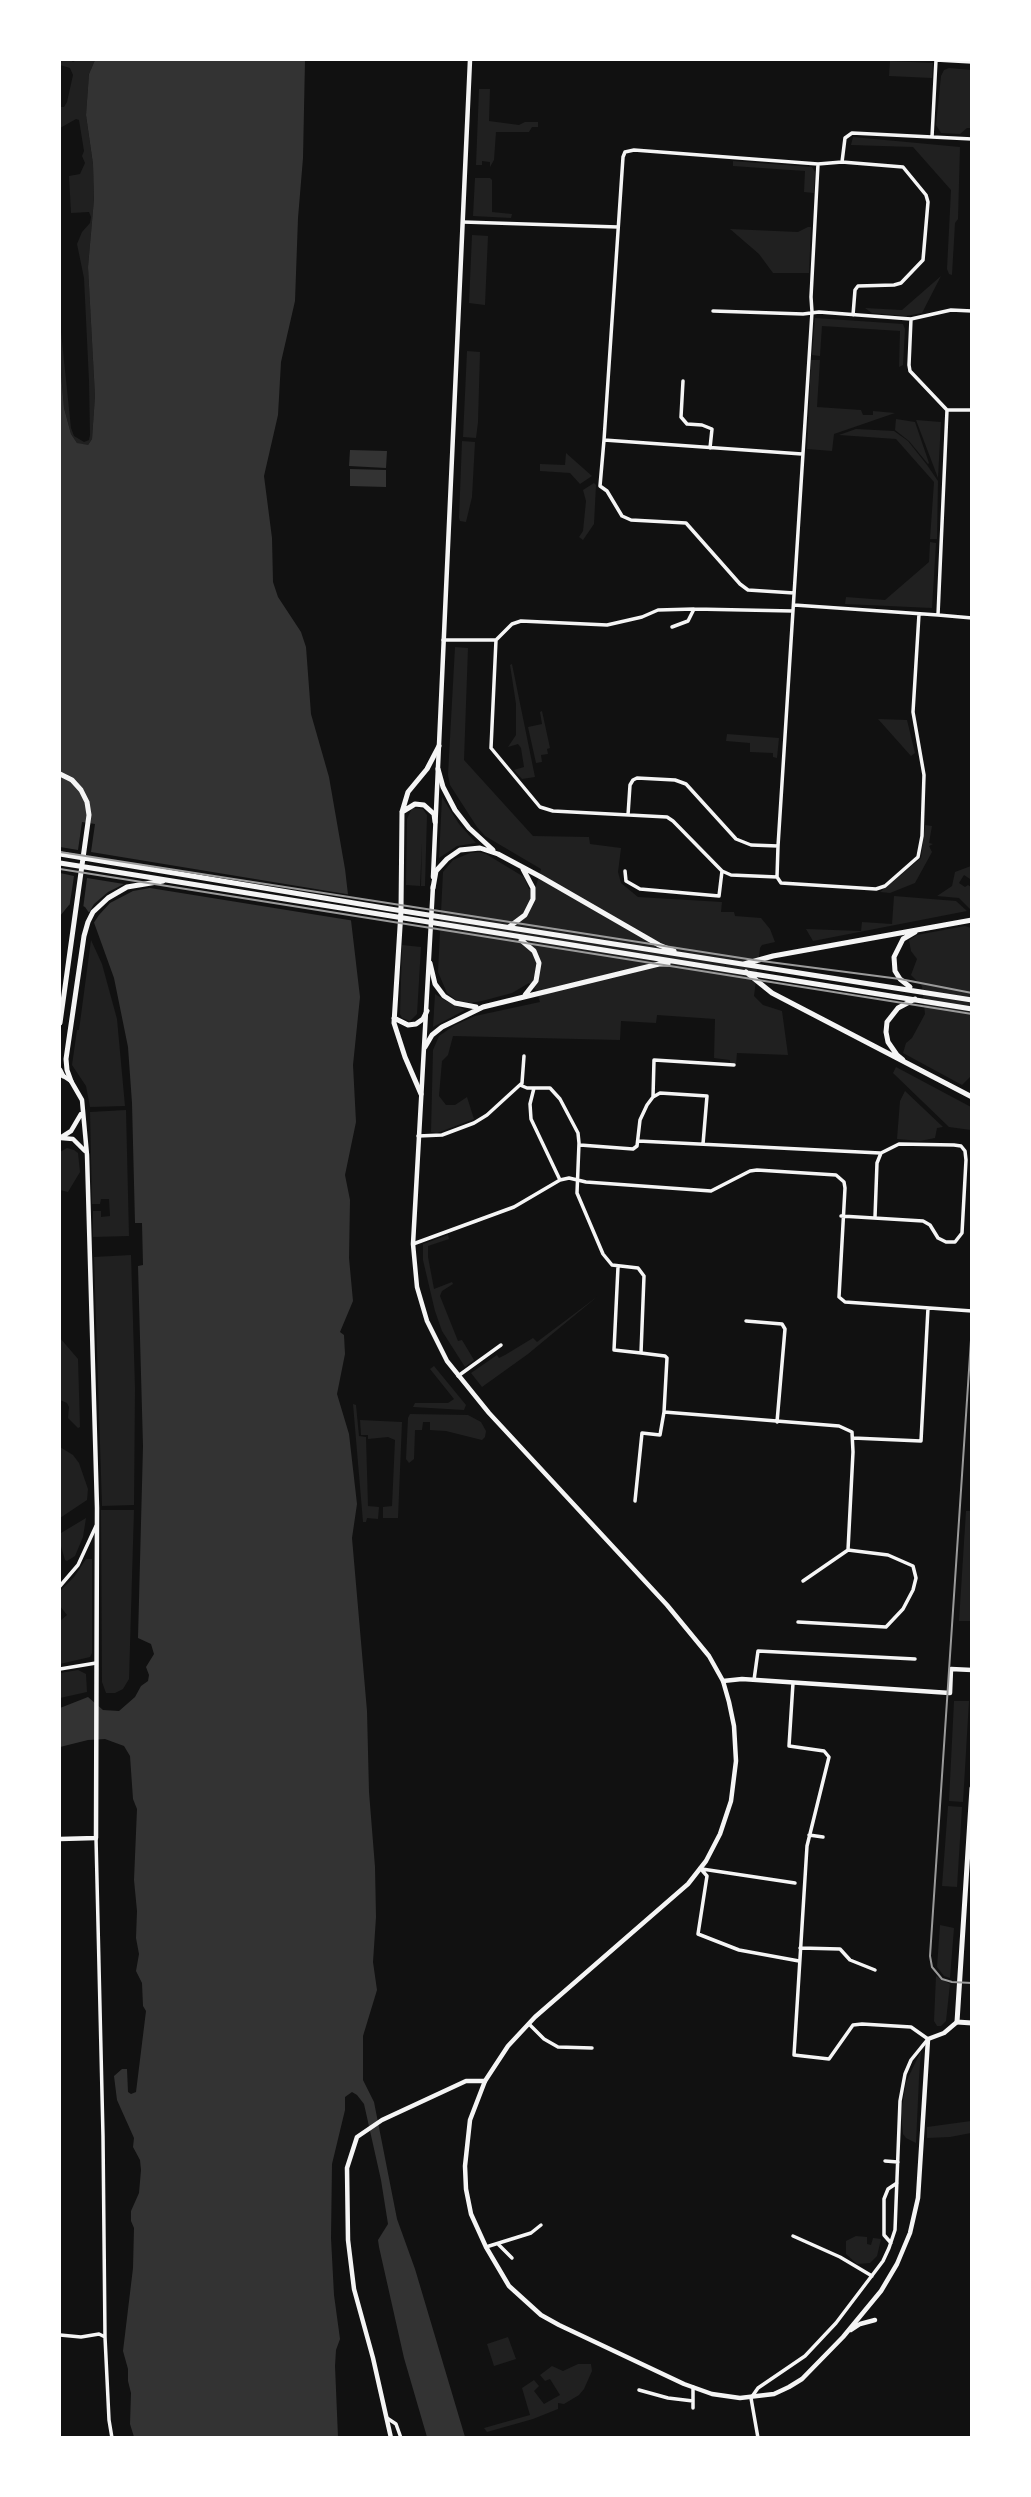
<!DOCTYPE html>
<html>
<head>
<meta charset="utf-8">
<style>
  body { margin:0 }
  #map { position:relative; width:1031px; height:2497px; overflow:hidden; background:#111; font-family:"Fira Sans",sans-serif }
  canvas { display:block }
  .frame { position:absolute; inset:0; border:61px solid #fff; pointer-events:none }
</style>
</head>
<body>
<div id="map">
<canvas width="1031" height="2497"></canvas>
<div class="frame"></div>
</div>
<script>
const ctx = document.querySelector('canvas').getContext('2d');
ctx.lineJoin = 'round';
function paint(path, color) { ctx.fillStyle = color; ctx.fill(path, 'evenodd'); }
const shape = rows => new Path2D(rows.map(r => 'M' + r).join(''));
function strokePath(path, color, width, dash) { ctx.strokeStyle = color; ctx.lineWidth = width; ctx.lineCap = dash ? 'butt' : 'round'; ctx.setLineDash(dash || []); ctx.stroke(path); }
paint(shape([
  [60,60,70,60,73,62,77,60,95,60,89,74,86,115,93,164,94,199,88,267,95,396,92,439,88,445,83,446,77,443,71,434,64,408,60,362,60,322,71,428,74,436,84,442,89,440,90,435,89,381,84,278,77,244,82,232,90,223,91,217,89,212,71,213,69,176,80,174,85,163,82,156,84,151,79,120,76,119,60,128,60,107,64,107,67,102,73,75,70,68,60,65],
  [890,61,933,63,932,78,889,76],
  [949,68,971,70,971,128,967,128,960,134,941,133,936,125,941,76,944,70],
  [479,89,490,89,489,121,519,125,525,122,538,122,538,127,532,127,529,132,496,132,494,160,490,167,490,162,482,161,482,165,476,165],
  [853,137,960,147,958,219,955,223,952,275,949,274,947,269,951,190,913,147,851,145],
  [733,161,812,167,815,172,814,193,804,192,805,171,733,166],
  [475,178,490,178,492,180,492,212,512,214,511,218,473,216],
  [808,227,811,227,809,273,773,273,759,254,730,229,798,232],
  [472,235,488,236,485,305,469,303],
  [941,276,922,313,906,316,872,313,865,308,902,310],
  [815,318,903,324,905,329,903,365,899,367,900,331,822,326,820,356,812,355],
  [467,351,480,352,478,422,476,438,463,437],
  [811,360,820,360,817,407,861,410,863,415,873,415,873,411,895,413,834,434,832,451,807,449],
  [896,419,915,422,929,463,928,464,909,441,895,430],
  [916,420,941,422,938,478],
  [856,429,894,431,908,441,927,465,938,481,937,539,930,539,934,482,896,439,839,435],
  [462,441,475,442,472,497,466,522,460,521,459,518],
  [566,453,592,476,580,484,570,473,540,471,540,464,565,465],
  [594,483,596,485,594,524,583,540,579,537,583,531,586,501,583,490],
  [930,542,936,543,932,608,845,604,846,597,885,600,929,562],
  [455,647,468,648,464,760,533,836,589,837,590,844,621,848,618,872,621,883,638,897,722,902,721,912,734,912,735,916,761,918,770,929,775,942,762,945,760,948,754,996,763,1005,782,1011,788,1055,737,1053,736,1064,730,1063,730,1060,714,1058,715,1019,657,1015,656,1023,621,1021,620,1040,453,1036,448,1055,442,1061,439,1096,446,1105,455,1105,467,1097,474,1119,437,1133,431,1132,433,1050,439,1036,455,1025,475,1016,540,1002,536,990,529,983,512,993,482,1001,470,1003,456,1000,447,993,438,972,443,872,453,860,470,853,479,852,486,854,524,877,529,889,536,886,541,869,485,836,477,827,450,785,448,775],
  [512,664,535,777,522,779,514,770,524,767,521,748,518,744,508,747,516,735,516,704,510,665],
  [542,711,550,748,547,749,548,754,541,755,542,762,536,763,528,727,542,724,540,712],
  [878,719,907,720,915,753,911,756],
  [727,734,779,738,777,758,773,757,773,753,750,752,750,743,726,741],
  [442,797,459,824,476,843,457,846,439,858],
  [412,808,423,809,427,815,425,886,421,886,422,843,420,886,406,885,407,819],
  [925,825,932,826,929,843,933,844,929,846,932,852,915,883,890,893,880,892,921,858],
  [971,866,971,885,970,879,964,875,959,883,965,887,968,885,971,887,971,910,959,898,937,896,952,886,955,872],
  [894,896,956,901,967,911,813,941,806,929,861,931,862,922,892,924],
  [965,926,971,928,971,1076,962,1085,903,1053,906,1043,912,1038,925,1014,922,986,911,975,917,959,911,951,909,940,917,935],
  [91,940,102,964,117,1019,125,1106,90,1107,86,1086,72,1065,77,1030,79,1030],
  [402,945,421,947,417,1014,410,1021,402,1018,400,1014],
  [435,994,448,1002,465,1010,433,1027],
  [896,1067,971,1107,971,1130,949,1127,893,1073],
  [905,1091,943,1127,937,1128,935,1138,920,1141,897,1139,900,1101],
  [126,1110,129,1236,93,1237,93,1211,101,1211,101,1217,110,1216,109,1199,101,1199,100,1204,92,1204,90,1112],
  [67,1148,74,1150,78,1153,80,1172,68,1192,60,1190,60,1152],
  [448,1235,449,1239,428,1246,428,1257,434,1289,452,1282,453,1284,442,1291,440,1296,458,1341,462,1340,474,1360,465,1367,442,1331,435,1311,423,1260,423,1244],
  [131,1255,135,1388,134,1505,102,1506,94,1257],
  [598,1296,528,1354,482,1387,471,1373,497,1355,499,1358,505,1355,533,1338,537,1342],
  [60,1338,78,1359,80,1427,78,1428,68,1418,69,1407,67,1403,60,1400],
  [434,1366,466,1405,464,1410,413,1407,415,1403,448,1403,454,1399,430,1369],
  [353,1404,356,1405,359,1436,366,1437,368,1506,379,1507,378,1519,367,1518,366,1522,363,1522],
  [410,1414,468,1415,481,1422,486,1431,485,1437,482,1440,446,1431,430,1430,430,1422,423,1422,422,1430,415,1430,414,1459,409,1463,406,1459,408,1418],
  [360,1420,402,1422,398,1518,383,1518,383,1507,392,1506,395,1440,388,1437,368,1439,368,1435,361,1435],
  [60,1447,73,1455,79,1463,88,1489,87,1500,60,1518],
  [101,1510,134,1510,129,1679,123,1689,115,1693,106,1693,102,1682],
  [966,1511,971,1511,971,1621,959,1621],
  [86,1518,83,1537,75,1556,67,1561,65,1560,60,1543,61,1533],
  [86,1559,92,1559,92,1653,90,1657,60,1664,60,1621,67,1615,60,1606,60,1591,74,1577],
  [78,1670,86,1674,87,1692,60,1698,60,1673],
  [954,1701,969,1701,963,1802,949,1801],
  [948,1806,962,1807,957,1887,942,1886],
  [940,1925,954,1928,950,1978,944,1976,937,1967],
  [936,1976,950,1984,946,2021,941,2026,937,2026,934,2021],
  [921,2051,919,2078,916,2143,906,2138,903,2134,901,2113,906,2082],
  [971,2121,971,2133,950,2137,927,2138,927,2127],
  [856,2236,867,2237,867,2244,871,2245,873,2238,881,2239,877,2256,870,2263,857,2264,846,2254,846,2241],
  [508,2337,516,2359,494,2366,487,2344],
  [578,2364,591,2364,592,2371,584,2389,579,2395,564,2404,558,2403,558,2409,533,2419,487,2432,484,2428,530,2415,522,2388,534,2380,539,2386,534,2391,544,2404,560,2395,550,2379,545,2381,540,2375,552,2366,563,2371]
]), '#202020');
paint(shape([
  [95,60,305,60,303,158,298,218,295,301,281,362,278,415,264,476,272,538,273,582,278,597,301,632,306,647,311,714,329,777,345,869,360,997,353,1065,356,1122,345,1175,350,1200,349,1258,353,1301,340,1332,344,1335,345,1354,337,1394,349,1434,357,1504,352,1538,367,1711,369,1792,375,1867,376,1917,373,1962,377,1990,363,2036,363,2080,374,2102,397,2219,415,2269,465,2437,427,2437,404,2358,379,2247,378,2240,388,2224,381,2180,364,2104,357,2095,352,2092,345,2097,345,2110,332,2164,331,2238,334,2295,340,2339,336,2350,335,2366,338,2437,134,2437,130,2424,131,2393,128,2381,128,2369,123,2351,133,2268,134,2228,131,2221,131,2211,139,2193,141,2170,140,2160,133,2147,134,2138,117,2100,114,2076,122,2069,127,2069,128,2092,131,2094,136,2092,146,2011,143,2006,142,1983,136,1971,139,1954,136,1938,137,1911,134,1880,137,1809,133,1799,130,1756,124,1746,105,1739,88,1740,60,1747,60,1708,88,1697,103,1710,119,1711,135,1697,141,1686,148,1681,149,1675,146,1667,154,1654,151,1644,138,1638,143,1446,138,1266,143,1265,142,1223,135,1223,132,1103,128,1047,114,978,92,917,85,907,76,903,69,905,60,916,60,362,64,408,71,434,77,443,88,445,92,439,95,396,88,267,94,199,93,164,86,115,89,74],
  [350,450,387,451,386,468,349,466],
  [350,469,386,470,386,487,350,486]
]), '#333');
paint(shape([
  [82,822,95,824,91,852,352,895,355,921,150,888,133,891,110,903,99,915,91,927,87,916,94,904,108,892,124,884,87,878,83,909,76,907,69,909,74,876,60,873,60,847,78,850]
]), '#111');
strokePath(shape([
  [936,60,932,137,972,139],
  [936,60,972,62],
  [842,162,903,167,926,195,928,202,923,260,901,283,894,285,858,286,855,290,853,315],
  [463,222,618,227],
  [713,311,803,314,819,312,911,319,951,310,972,311],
  [683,381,681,417,687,424,702,425,712,429,710,448],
  [947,410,972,410],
  [604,440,600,486,607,491,622,516,631,520,686,523,740,584,748,590,794,593],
  [802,454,604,440,623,157,625,152,634,150,818,164],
  [794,605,938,615,947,410,910,371,909,365,911,319],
  [919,614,913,712,924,775,922,836,918,857,885,886,876,889,781,883,777,877,778,846,812,312,811,297,818,164,842,162,845,138,852,133,932,137],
  [938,615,972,618],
  [672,627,688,621,694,609,793,611],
  [443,640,496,640,512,624,521,621,607,625,642,617,658,610,694,609],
  [496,640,491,748,540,807,553,811,667,817,673,821,722,871,731,875,777,877],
  [628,815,630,785,633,780,637,778,675,780,686,784,736,839,751,845,778,846],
  [625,871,626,881,640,889,719,896,722,871],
  [520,1085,527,1088,550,1088,560,1099,578,1133,579,1143,577,1193,603,1254,612,1265,638,1268,644,1276,641,1353,665,1356,667,1358,664,1412],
  [534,1088,530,1104,531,1119,560,1180],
  [653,1097,654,1060,734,1065],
  [418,1136,442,1135,474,1123,487,1115,522,1083,524,1056],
  [638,1141,880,1153],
  [580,1145,633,1149,637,1146,640,1120,647,1105,653,1097,660,1093,707,1096,703,1144],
  [841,1216,923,1221,930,1225,938,1238,946,1242,955,1242,962,1233,966,1160,965,1151,961,1146,954,1145,899,1144,881,1153,877,1163,875,1217],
  [413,1244,514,1207,560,1180,569,1178,586,1182,711,1191,750,1171,757,1170,836,1175,844,1182,845,1188,839,1297,845,1302,972,1311],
  [618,1267,614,1350,641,1353],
  [746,1321,782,1324,785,1329,777,1422],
  [458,1376,501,1345],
  [853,1438,921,1441,928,1308],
  [635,1501,642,1433,660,1435,664,1412,839,1426,852,1432,853,1452,848,1550,888,1555,913,1566,916,1578,913,1590,903,1609,886,1627,798,1622],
  [803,1581,848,1550],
  [60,1586,78,1565,96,1526],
  [60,1669,96,1663],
  [754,1680,758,1651,915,1659],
  [809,1835,823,1837],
  [96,1838,103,2136,105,2337,109,2420,112,2438],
  [700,1868,707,1876,698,1934,739,1950,799,1961],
  [702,1869,795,1883],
  [800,1948,840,1949,850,1960,875,1970],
  [529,2024,544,2039,558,2047,592,2048],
  [885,2161,898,2162],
  [793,2236,840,2257,872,2276],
  [891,2243,884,2235,884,2199,888,2189,897,2183],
  [498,2244,512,2258],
  [486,2247,531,2233,541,2225],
  [60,2335,81,2337,99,2334,105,2337],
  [639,2390,668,2398,693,2401],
  [693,2408,693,2387],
  [387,2418,396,2424,401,2438],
  [758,2438,751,2398,758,2388,805,2356,836,2323,883,2261,889,2248,895,2230,900,2101,905,2074,911,2060,928,2039,911,2027,862,2024,853,2025,829,2059,794,2055,807,1846,829,1757,824,1751,789,1746,793,1683]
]), '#f5f5f5', 3.5);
strokePath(shape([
  [60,1138,71,1131,81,1114],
  [61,1138,73,1139,85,1151],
  [723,1681,742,1679,950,1693,951,1669,972,1670],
  [60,1839,96,1838,97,1508,87,1155,82,1100,71,1081,62,1075],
  [391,2438,373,2358,354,2289,348,2240,347,2168,357,2137,382,2120,466,2081,485,2081]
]), '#f5f5f5', 4.5);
strokePath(shape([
  [433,877,470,60],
  [433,886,413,1244,417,1287,427,1321,447,1361,489,1413,667,1605,709,1656,723,1681,729,1702,734,1726,736,1761,731,1801,720,1834,706,1861,688,1884,535,2017,508,2046,485,2081,470,2120,465,2166,466,2189,471,2214,486,2247,509,2286,541,2315,559,2325,684,2384,712,2394,740,2398,774,2394,789,2387,802,2379,843,2337,881,2291,897,2264,910,2233,918,2198,928,2039,944,2033,957,2022],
  [851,2330,860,2324,875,2320]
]), '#f5f5f5', 4.5);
strokePath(shape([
  [972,1788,957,2022,972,2023]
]), '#f5f5f5', 5);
strokePath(shape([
  [438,769,443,787,455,810,469,828,493,850],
  [60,774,72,780,81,790,87,802,89,815,60,1023],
  [402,812,415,804,424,805,434,814,435,822],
  [60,854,390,909,972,1000],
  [60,863,972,1009],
  [433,888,436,871,447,859,460,850,480,848,498,854,541,877,659,945,674,951],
  [509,927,525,915,533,899,533,888,523,869],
  [521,940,534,951,539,963,536,981,525,995],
  [430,963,435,984,444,996,455,1003,476,1007],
  [744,964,773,956,972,920],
  [746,972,772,993,972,1097],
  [910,987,900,979,895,971,894,957,903,939,915,932],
  [394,1018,408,1025,416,1024,423,1019,427,1011],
  [425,1047,432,1035,442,1027,483,1007,659,964,668,964],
  [903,1060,897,1055,888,1042,886,1032,887,1022,898,1008,915,999],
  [60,1070,63,1076],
  [71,1081,67,1070,66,1059,84,936,88,922,93,912,108,898,127,887,163,881],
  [421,1094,405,1057,394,1023,401,911,402,812,408,792,427,769,439,746]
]), '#f5f5f5', 5);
strokePath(shape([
  [60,852,754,960,900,979,972,993],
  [60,869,972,1014],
  [972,1325,930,1956,932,1967,942,1979,952,1982,972,1983]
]), '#9a9a9a', 2);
</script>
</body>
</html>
